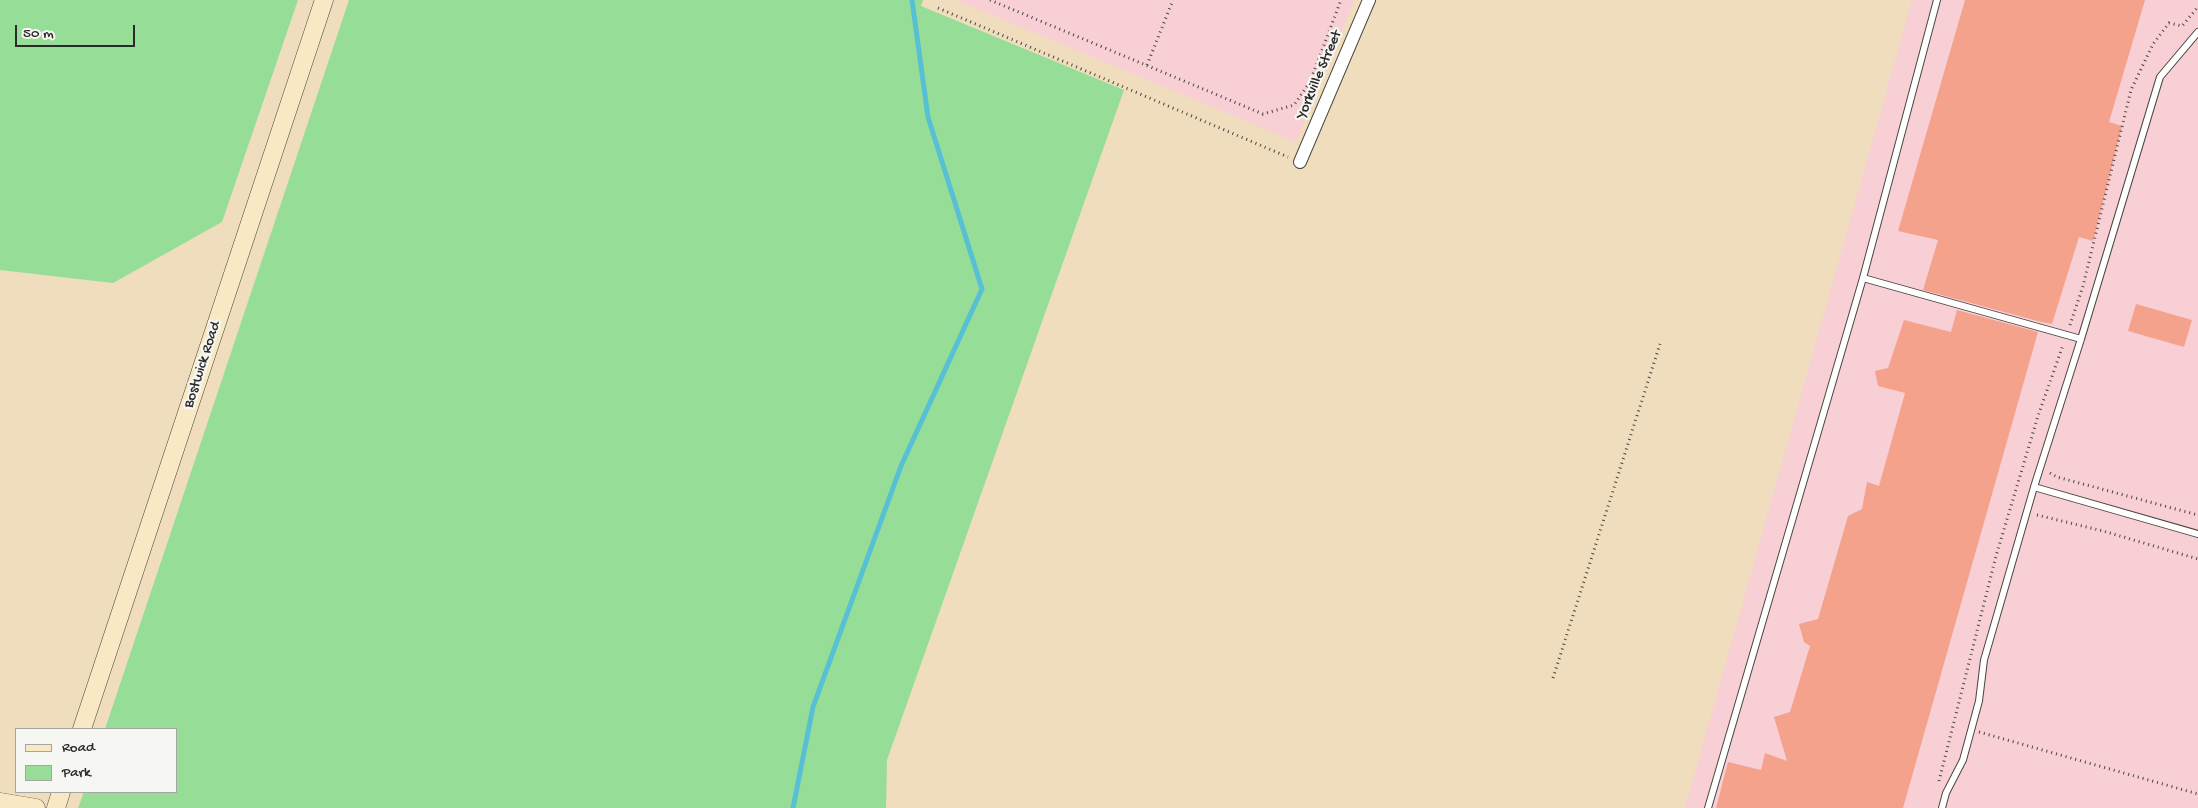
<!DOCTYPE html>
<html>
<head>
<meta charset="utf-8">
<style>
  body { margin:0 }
  #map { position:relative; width:2198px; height:808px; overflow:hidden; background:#f0ddbd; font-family:"Gochi Hand",sans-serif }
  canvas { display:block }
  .legend { position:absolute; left:15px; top:728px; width:162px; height:65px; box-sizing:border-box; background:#f6f6f2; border:1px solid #a5a5a2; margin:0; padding:6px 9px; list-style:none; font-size:15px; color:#2b2b2b }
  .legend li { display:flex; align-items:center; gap:10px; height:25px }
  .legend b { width:25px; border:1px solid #a5a5a2 }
  .scale { position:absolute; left:15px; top:25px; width:120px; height:22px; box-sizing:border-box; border:2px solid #2b2b2b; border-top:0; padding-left:6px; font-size:15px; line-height:18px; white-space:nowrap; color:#2b2b2b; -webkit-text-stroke:4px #f6f6f2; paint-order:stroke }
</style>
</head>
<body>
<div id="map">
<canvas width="2198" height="808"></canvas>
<ul class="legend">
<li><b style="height:6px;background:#f8e8c3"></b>Road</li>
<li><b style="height:14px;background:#96dd97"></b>Park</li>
</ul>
<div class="scale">50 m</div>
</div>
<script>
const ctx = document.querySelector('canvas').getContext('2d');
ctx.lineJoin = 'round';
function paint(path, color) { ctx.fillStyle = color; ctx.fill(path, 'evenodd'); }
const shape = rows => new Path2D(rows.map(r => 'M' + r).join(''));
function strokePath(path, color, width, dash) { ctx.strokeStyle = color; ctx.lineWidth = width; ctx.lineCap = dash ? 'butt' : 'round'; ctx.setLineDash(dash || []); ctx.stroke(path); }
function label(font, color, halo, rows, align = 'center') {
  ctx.font = font + ' "Gochi Hand",sans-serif'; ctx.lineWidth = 4.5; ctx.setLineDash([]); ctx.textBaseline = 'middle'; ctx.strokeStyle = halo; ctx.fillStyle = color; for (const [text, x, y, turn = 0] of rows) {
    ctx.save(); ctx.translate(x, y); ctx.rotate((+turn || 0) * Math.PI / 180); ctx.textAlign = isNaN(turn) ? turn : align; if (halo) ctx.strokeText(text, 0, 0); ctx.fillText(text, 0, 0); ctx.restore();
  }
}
paint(shape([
  [956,0,1354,0,1296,142],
  [1912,0,2198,0,2198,808,1685,808]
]), '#f7cfd5');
paint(shape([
  [0,0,298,0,222,222,113,283,0,270],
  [349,0,923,0,921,6,1124,90,887,760,886,808,78,808,84,792,176,792,176,729,105,729]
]), '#96dd97');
strokePath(shape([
  [793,808,813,707,901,466,982,289,928,117,912,0]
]), '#58c0d5', 5);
paint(shape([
  [1965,0,2145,0,2109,122,2122,126,2093,241,2079,237,2052,324,2041,322,1923,290,1938,240,1898,231],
  [2136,304,2192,320,2184,347,2128,331],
  [1957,310,2038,332,1903,808,1716,808,1728,762,1761,770,1765,753,1787,761,1774,717,1790,712,1810,646,1804,642,1799,624,1818,619,1848,516,1862,509,1867,482,1879,486,1905,393,1878,386,1875,371,1888,368,1904,320,1951,332]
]), '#f4a28c');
const lane = shape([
  [1937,0,1863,278,2081,339,2160,77,2198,32],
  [2081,339,2034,487,2198,534],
  [1708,808,1863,278],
  [1942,808,1946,793,1963,760,1979,701,1984,660,2034,487]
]);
const street = shape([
  [1300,162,1369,0]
]);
const secondary = shape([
  [82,729,324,0],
  [0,802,36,808],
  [56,808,61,792]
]);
strokePath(lane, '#494641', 8);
strokePath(street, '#494641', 14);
strokePath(secondary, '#494641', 19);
strokePath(shape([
  [990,0,1263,114,1294,105,1310,82,1341,0],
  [938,8,1288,157],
  [1147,65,1173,0],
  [2070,325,2083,286,2131,90,2153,44,2169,23,2182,26,2198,7],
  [2050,473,2057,477,2198,515],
  [2037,515,2103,531,2198,559],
  [1553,678,1660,344],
  [1979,732,2198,794],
  [1939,781,1996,556,2038,416,2063,345]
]), '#494641', 3, [1, 4]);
strokePath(lane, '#fff', 6);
strokePath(street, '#fff', 12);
strokePath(secondary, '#f8e8c3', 18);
label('15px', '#2b2b2b', '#f6f6f2', [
  ["Yorkville Street",1320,75,-67],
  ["Bostwick Road",203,365,-72]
]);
</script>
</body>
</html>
